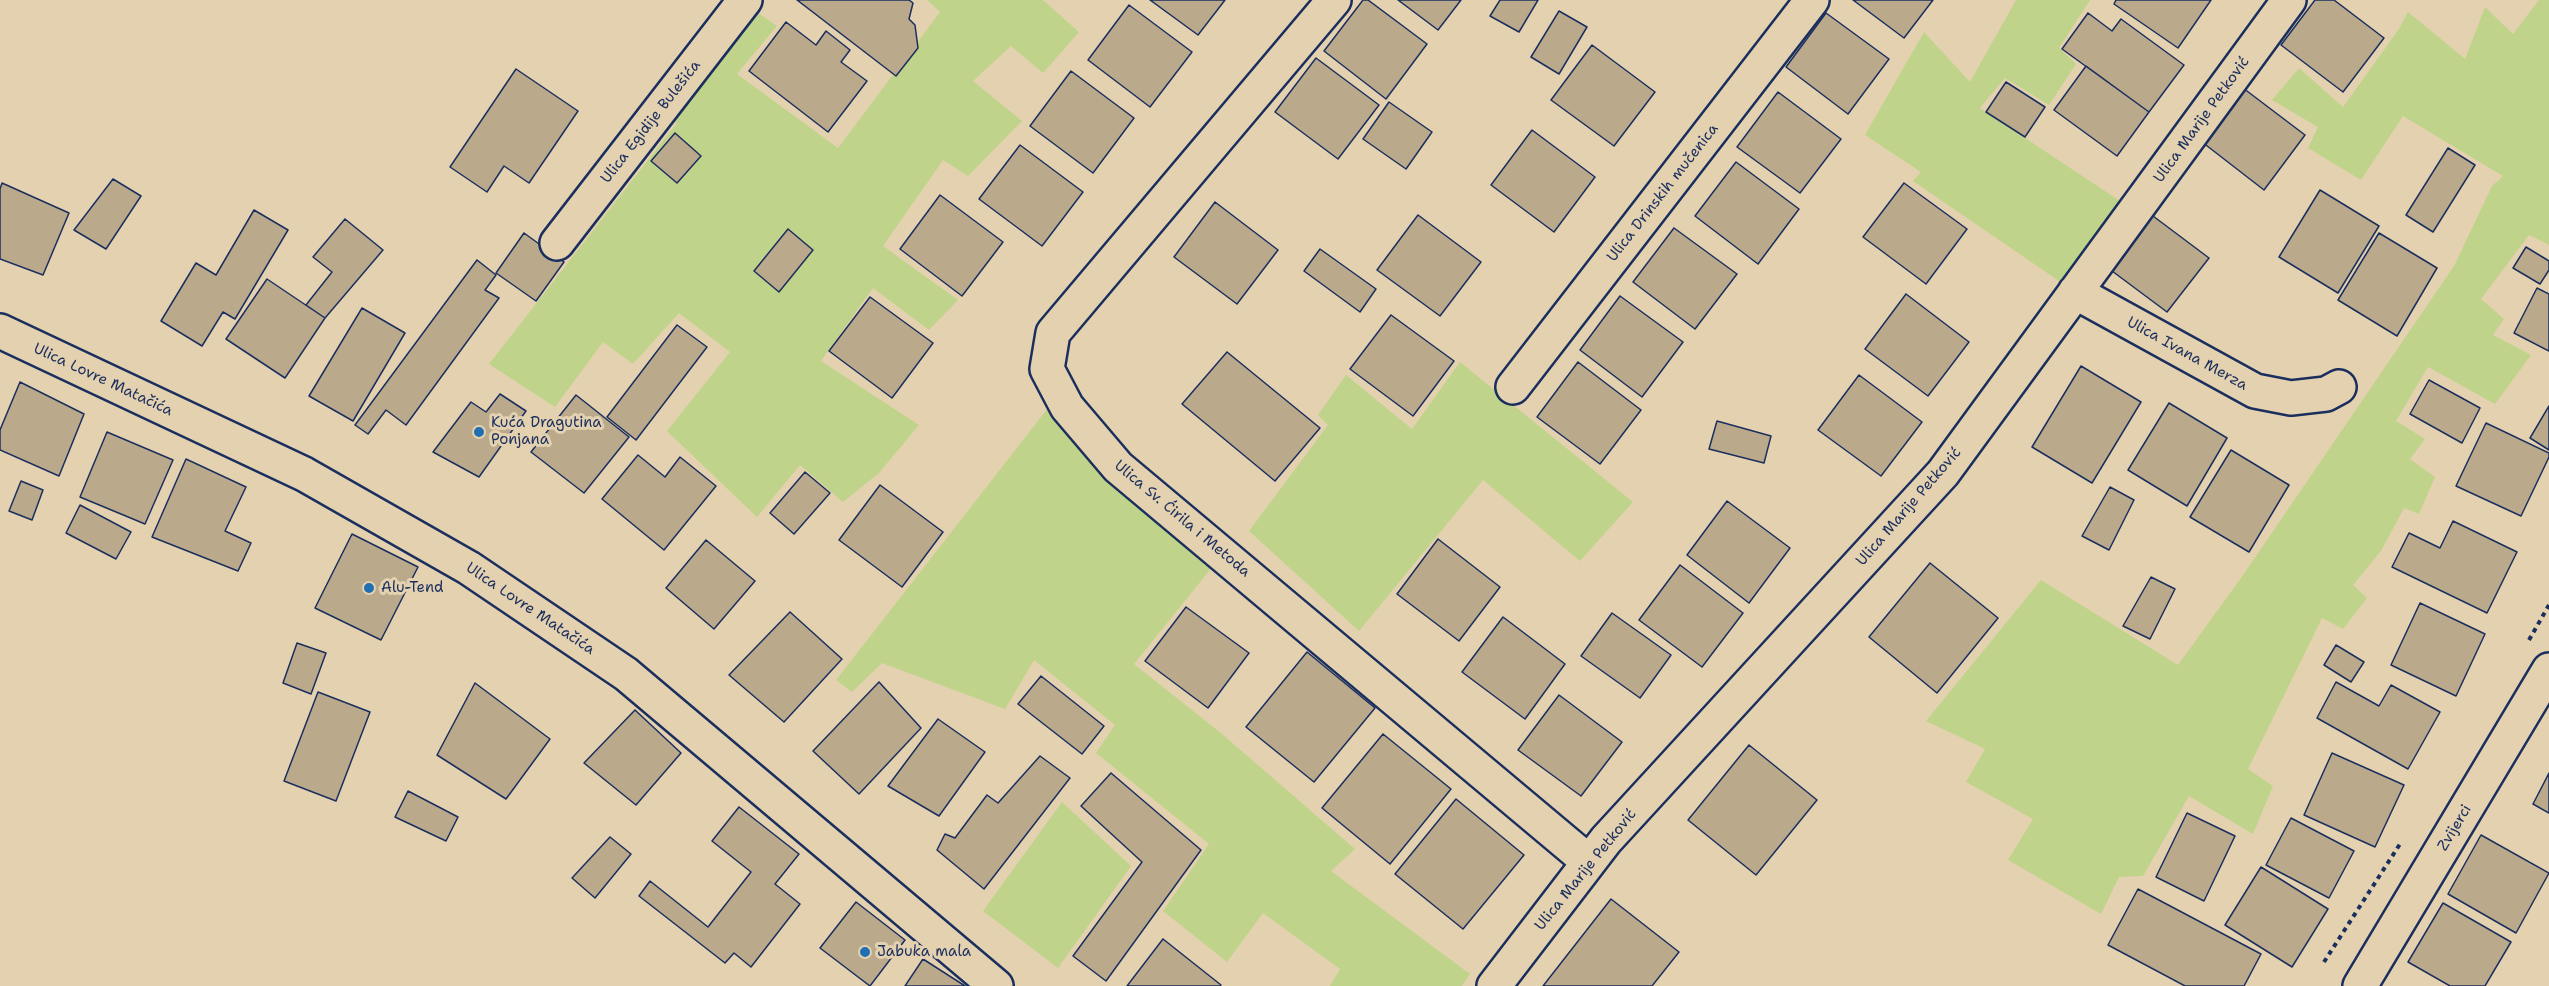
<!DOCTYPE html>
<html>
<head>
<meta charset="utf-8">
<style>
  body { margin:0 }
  canvas { display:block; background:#e4d1af }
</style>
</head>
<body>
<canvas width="2549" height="986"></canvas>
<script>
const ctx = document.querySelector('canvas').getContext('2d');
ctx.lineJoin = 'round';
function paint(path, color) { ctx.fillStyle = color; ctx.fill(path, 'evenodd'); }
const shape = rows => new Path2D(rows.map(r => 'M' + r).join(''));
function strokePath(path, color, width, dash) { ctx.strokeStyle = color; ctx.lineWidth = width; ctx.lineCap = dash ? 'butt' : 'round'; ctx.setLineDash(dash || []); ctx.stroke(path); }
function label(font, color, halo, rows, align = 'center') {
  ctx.font = font + ' "Shantell Sans",sans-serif'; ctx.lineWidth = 6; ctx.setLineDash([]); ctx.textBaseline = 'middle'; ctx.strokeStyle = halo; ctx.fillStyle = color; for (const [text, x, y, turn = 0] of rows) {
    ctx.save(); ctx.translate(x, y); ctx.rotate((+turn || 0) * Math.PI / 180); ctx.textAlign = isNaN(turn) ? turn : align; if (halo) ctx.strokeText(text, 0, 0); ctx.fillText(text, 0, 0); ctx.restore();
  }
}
paint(shape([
  [927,0,1043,0,1079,32,1043,73,1011,46,973,81,1022,121,968,176,943,160,883,246,958,300,929,330,873,288,821,361,919,425,879,473,843,502,800,465,757,517,667,431,730,352,679,313,633,364,603,342,555,407,489,364,677,123,664,116,748,6,777,26,737,74,838,148,940,12],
  [2016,0,2090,0,2059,48,2076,64,2049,105,2005,78,1980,108,2135,211,2075,292,1913,181,1921,172,1865,135,1924,32,1970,82],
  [2539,0,2549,0,2549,245,2529,235,2481,299,2504,319,2493,335,2531,355,2495,404,2428,367,2396,421,2425,439,2410,459,2435,477,2419,514,2404,508,2381,551,2353,585,2367,598,2343,629,2322,618,2248,769,2273,786,2253,834,2189,796,2143,876,2119,877,2101,914,2008,860,2033,819,1966,782,1985,749,1926,721,2041,580,2178,665,2241,578,2454,266,2492,186,2503,176,2403,116,2361,180,2308,148,2318,127,2272,100,2299,68,2343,107,2399,29,2408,12,2465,59,2485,7,2513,34],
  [1460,362,1633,502,1580,561,1483,480,1359,631,1249,531,1328,425,1318,415,1346,375,1412,429],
  [1048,408,1218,560,1134,664,1222,734,1355,849,1331,871,1470,974,1462,986,1330,986,1340,969,1263,913,1227,962,1163,911,1209,844,1096,753,1115,725,1034,660,1005,709,882,663,852,692,836,680],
  [1062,802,1131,866,1058,968,983,911]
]), '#bfd48a');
const building = shape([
  [797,0,909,0,913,3,909,19,915,25,918,48,896,76,797,0],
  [1150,0,1225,0,1198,35,1150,0],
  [1363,0,1368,0,1427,44,1386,99,1324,51,1363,0],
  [1398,0,1461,0,1438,30,1398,0],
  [1500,0,1538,0,1519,32,1490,16,1500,0],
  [1853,0,1933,0,1904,38,1853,0],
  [2116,0,2211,0,2178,48,2114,4,2116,0],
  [2315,0,2334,0,2384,38,2343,92,2281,45,2315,0],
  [1129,5,1192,52,1150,107,1088,60,1129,5],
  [1559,11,1587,27,1559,74,1531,57,1559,11],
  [1826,13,1889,59,1848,114,1786,67,1826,13],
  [2088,13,2112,31,2121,19,2184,65,2149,112,2062,49,2088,13],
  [786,22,816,45,826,31,850,50,841,62,867,81,828,132,749,71,786,22],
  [1592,45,1655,92,1614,146,1551,100,1592,45],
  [1316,58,1379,105,1338,159,1275,112,1316,58],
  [2086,66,2149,112,2117,156,2054,110,2086,66],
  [516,69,578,111,529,183,504,166,487,192,450,167,516,69],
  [1071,71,1134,118,1093,173,1030,126,1071,71],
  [2006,82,2045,107,2025,137,1986,112,2006,82],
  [2243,88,2305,135,2264,190,2202,142,2243,88],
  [1778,92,1841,139,1800,193,1737,147,1778,92],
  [1389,102,1432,132,1406,169,1363,139,1389,102],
  [1532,130,1595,177,1554,232,1491,185,1532,130],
  [675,133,701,156,677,183,651,161,675,133],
  [1020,145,1083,192,1042,246,979,199,1020,145],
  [2448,148,2475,165,2433,232,2406,215,2448,148],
  [1736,162,1799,209,1758,264,1695,216,1736,162],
  [113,179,141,196,106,249,74,230,113,179],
  [2,183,69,213,43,275,0,259,0,189,2,183],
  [1904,183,1967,229,1926,284,1863,237,1904,183],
  [2320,190,2379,226,2338,293,2279,257,2320,190],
  [940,195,1003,242,962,296,900,249,940,195],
  [1215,202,1278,250,1237,304,1174,257,1215,202],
  [254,210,288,230,235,319,223,312,202,346,161,321,196,263,216,275,254,210],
  [2145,210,2209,258,2167,312,2104,265,2145,210],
  [1418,215,1481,262,1440,316,1377,270,1418,215],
  [345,219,383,250,325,318,306,305,332,272,313,257,345,219],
  [1674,228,1737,274,1695,329,1633,282,1674,228],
  [788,229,813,250,779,292,754,271,788,229],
  [524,233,564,262,536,301,496,273,524,233],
  [2379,233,2437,268,2397,336,2338,300,2379,233],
  [2526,247,2549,261,2549,270,2540,284,2513,268,2526,247],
  [1320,249,1376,289,1360,312,1304,271,1320,249],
  [477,260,496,275,485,290,499,298,406,425,386,410,368,434,355,425,477,260],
  [267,279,325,318,285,378,226,339,267,279],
  [2537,288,2549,294,2549,351,2514,333,2537,288],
  [1906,294,1969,342,1928,396,1865,349,1906,294],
  [1620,296,1683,342,1642,397,1580,350,1620,296],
  [870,297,933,343,892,398,829,351,870,297],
  [362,308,405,333,353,421,309,396,362,308],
  [1391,315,1454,361,1413,416,1350,369,1391,315],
  [677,325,707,347,636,440,607,417,677,325],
  [1227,352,1320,428,1275,481,1182,404,1227,352],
  [1578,362,1641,410,1600,464,1537,417,1578,362],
  [2081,366,2141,402,2092,483,2032,447,2081,366],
  [1859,375,1922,422,1881,476,1818,430,1859,375],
  [2429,380,2480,408,2462,443,2410,414,2429,380],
  [20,382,84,414,59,476,0,450,0,430,20,382],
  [500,394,526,411,479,477,433,452,471,402,486,412,500,394],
  [576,395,629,437,584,493,531,452,576,395],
  [2169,403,2227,438,2187,506,2128,470,2169,403],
  [2549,406,2549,450,2530,438,2549,406],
  [1717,421,1771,436,1764,463,1709,449,1717,421],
  [2486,423,2549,453,2549,457,2521,516,2456,486,2486,423],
  [107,432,173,460,145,524,80,497,107,432],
  [2231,450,2289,485,2249,552,2190,517,2231,450],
  [638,455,665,477,680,457,716,486,664,550,602,499,638,455],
  [186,459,246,487,225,531,251,543,238,571,152,537,186,459],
  [805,472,830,493,794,534,770,513,805,472],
  [21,481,43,490,32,520,9,511,21,481],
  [880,485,943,532,902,587,839,540,880,485],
  [2110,487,2134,500,2109,550,2082,536,2110,487],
  [1727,501,1790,548,1749,603,1687,555,1727,501],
  [80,505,131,532,116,559,66,533,80,505],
  [2453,521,2517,552,2487,613,2392,567,2409,533,2440,548,2453,521],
  [352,534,418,567,381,640,315,608,352,534],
  [1438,539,1500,587,1459,641,1397,594,1438,539],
  [706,540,755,581,714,629,666,588,706,540],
  [1930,563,1998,618,1937,693,1869,637,1930,563],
  [1680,565,1743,613,1702,667,1639,620,1680,565],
  [2151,577,2175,589,2150,639,2123,626,2151,577],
  [2420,603,2485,634,2456,696,2391,665,2420,603],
  [1186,607,1249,653,1208,708,1145,661,1186,607],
  [790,612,842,659,784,722,729,675,790,612],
  [1612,613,1671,655,1640,698,1581,656,1612,613],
  [1503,617,1565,664,1525,719,1462,672,1503,617],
  [297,643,326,653,311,694,283,683,297,643],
  [2336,645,2364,662,2351,682,2324,665,2336,645],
  [1307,652,1375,708,1314,782,1246,727,1307,652],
  [1041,676,1104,726,1082,754,1018,704,1041,676],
  [879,682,921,728,859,794,813,751,879,682],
  [2336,682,2379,706,2391,685,2440,712,2408,769,2317,718,2336,682],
  [475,683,550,739,506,799,437,755,475,683],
  [318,692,370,712,336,801,284,781,318,692],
  [1559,695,1622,742,1581,796,1518,750,1559,695],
  [635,710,681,753,636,805,584,763,635,710],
  [938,719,985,752,939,816,888,786,938,719],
  [1383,734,1451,789,1390,864,1322,808,1383,734],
  [1749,745,1817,800,1756,875,1688,820,1749,745],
  [2332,753,2404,785,2375,847,2304,815,2332,753],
  [1040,756,1070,778,984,889,937,850,945,834,955,838,987,795,998,803,1040,756],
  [1111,773,1201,850,1106,981,1073,956,1142,862,1081,806,1111,773],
  [2549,773,2549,813,2533,804,2549,773],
  [408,791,458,817,446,841,395,817,408,791],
  [1456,799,1524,855,1463,929,1395,874,1456,799],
  [739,807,799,854,775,884,800,904,751,967,734,953,725,963,639,896,650,881,708,927,751,872,712,841,739,807],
  [2187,813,2235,836,2204,901,2156,877,2187,813],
  [2291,818,2354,851,2329,898,2266,865,2291,818],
  [2481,835,2549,873,2516,933,2448,894,2481,835],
  [610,837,631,854,595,898,572,878,610,837],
  [2261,867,2328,909,2292,967,2225,925,2261,867],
  [2138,889,2261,954,2244,986,2185,986,2108,945,2138,889],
  [1611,899,1679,952,1652,986,1543,986,1611,899],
  [856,902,905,940,870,986,820,948,856,902],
  [2443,903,2511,942,2485,986,2450,986,2408,962,2443,903],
  [1163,939,1221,985,1220,986,1127,986,1163,939],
  [923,959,965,986,905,986,923,959]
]);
paint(building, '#bba98c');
strokePath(building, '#1b2f5e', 1.5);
const minor = shape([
  [1334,0,1053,333,1047,369,1067,407,1118,467,1589,862],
  [557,243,745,0],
  [2075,292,2255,391,2291,398,2326,394,2339,387],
  [1513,387,1812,0],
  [1494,986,1606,840,1943,473,2289,0]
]);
const secondary = shape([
  [0,331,304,474,469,568,626,674,996,986],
  [2360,986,2549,670]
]);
strokePath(minor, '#1b2f5e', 38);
strokePath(secondary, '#1b2f5e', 38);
strokePath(shape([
  [2529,640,2549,605],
  [2324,962,2400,844]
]), '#1b2f5e', 4, [4.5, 4.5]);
strokePath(minor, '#e4d1af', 33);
strokePath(secondary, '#e4d1af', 33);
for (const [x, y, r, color] of [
  [479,432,6,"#1f6fb2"],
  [369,588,6,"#1f6fb2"],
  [865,952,6,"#1f6fb2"]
]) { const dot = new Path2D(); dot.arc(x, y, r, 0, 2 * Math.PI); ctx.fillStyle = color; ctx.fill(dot); strokePath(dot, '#e4d1af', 2); }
label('15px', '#1b2f5e', '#e4d1af', [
  ["Ulica Marije Petković",2202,120,-54],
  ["Ulica Egidije Bulešića",651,122,-52],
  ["Ulica Drinskih mučenica",1663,193,-52],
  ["Ulica Ivana Merza",2187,354,29],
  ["Ulica Lovre Matačića",103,380,25],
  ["Ulica Marije Petković",1909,507,-49],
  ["Ulica Sv. Ćirila i Metoda",1182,519,40],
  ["Ulica Lovre Matačića",530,609,34],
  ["Zvijerci",2455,828,-59],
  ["Ulica Marije Petković",1586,870,-51]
]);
label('15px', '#1b2f5e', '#e4d1af', [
  ["Kuća Dragutina",491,423],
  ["Ponjana",491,440],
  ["Alu-Tend",381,588],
  ["Jabuka mala",877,952]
], 'left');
</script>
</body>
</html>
